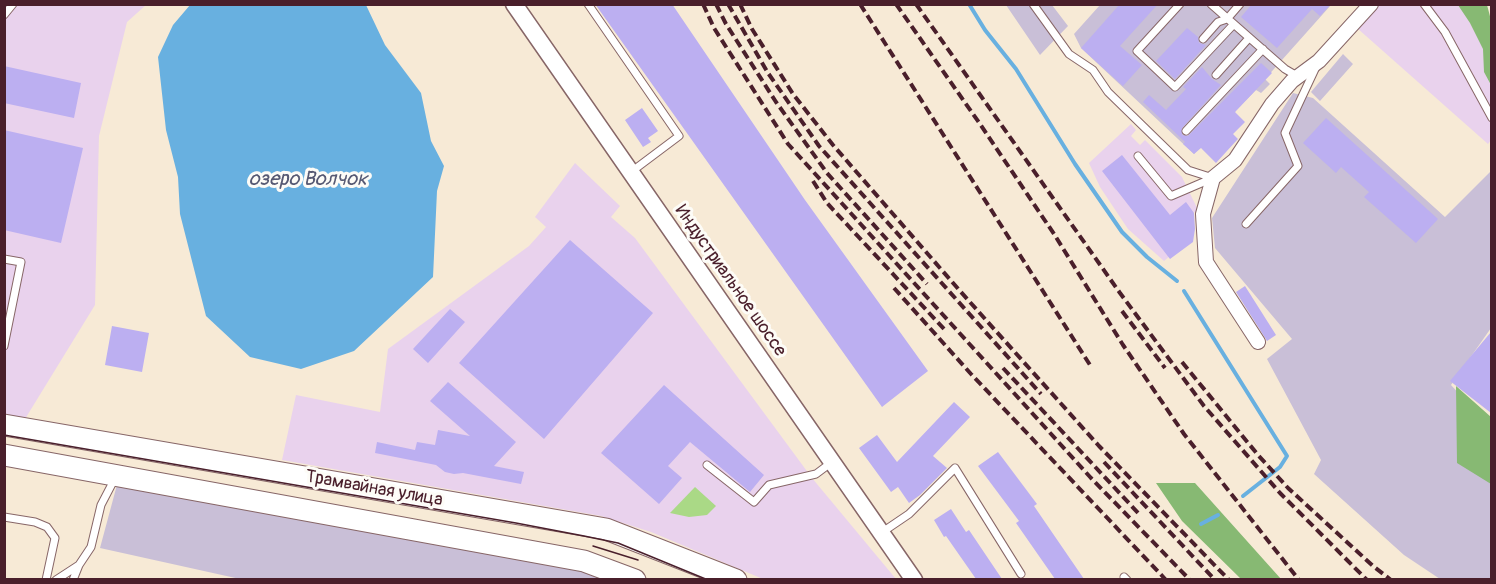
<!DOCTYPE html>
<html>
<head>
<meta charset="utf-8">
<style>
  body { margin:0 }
  #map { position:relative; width:1496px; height:584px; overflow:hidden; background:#f7ead6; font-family:Pangolin,sans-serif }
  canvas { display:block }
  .frame { position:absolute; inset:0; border:6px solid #4a1f2b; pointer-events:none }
</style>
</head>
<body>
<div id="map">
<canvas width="1496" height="584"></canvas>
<div class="frame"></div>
</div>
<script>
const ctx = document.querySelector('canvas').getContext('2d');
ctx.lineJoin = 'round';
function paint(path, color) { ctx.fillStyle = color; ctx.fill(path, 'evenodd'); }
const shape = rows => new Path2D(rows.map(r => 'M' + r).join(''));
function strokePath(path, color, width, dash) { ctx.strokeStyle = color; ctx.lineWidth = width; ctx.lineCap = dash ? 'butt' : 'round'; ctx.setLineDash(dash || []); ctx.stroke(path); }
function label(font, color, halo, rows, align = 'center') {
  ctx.font = font + ' Pangolin,sans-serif'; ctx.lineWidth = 6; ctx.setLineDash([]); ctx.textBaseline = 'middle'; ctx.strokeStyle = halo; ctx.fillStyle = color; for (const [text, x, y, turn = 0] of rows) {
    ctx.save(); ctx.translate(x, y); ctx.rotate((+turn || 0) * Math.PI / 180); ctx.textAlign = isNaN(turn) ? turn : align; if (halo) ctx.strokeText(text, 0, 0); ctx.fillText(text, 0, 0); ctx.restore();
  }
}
paint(shape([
  [1459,4,1487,51,1492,79,1491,140,1488,144,1357,28,1379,5],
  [4,5,146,5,127,22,99,136,95,305,25,419,4,415],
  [1131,124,1136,130,1131,136,1140,145,1145,140,1182,177,1198,210,1181,221,1193,237,1164,261,1128,229,1100,187,1089,163],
  [575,163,620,206,611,217,635,238,812,478,896,579,763,579,651,532,601,516,282,460,296,395,380,412,388,349,529,246,546,227,535,217]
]), '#e9d2ed');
paint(shape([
  [1006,5,1052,5,1068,26,1040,55],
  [1100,5,1331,5,1265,79,1270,84,1261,93,1256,90,1194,154,1081,48,1074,34],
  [1343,54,1353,64,1320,101,1311,92],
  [1293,93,1313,98,1445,217,1491,171,1491,328,1451,385,1491,428,1491,579,1440,579,1404,555,1314,474,1321,460,1267,359,1292,339,1215,248,1212,218],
  [118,481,516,551,616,579,240,579,100,548]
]), '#c9bfd7');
paint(shape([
  [695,487,716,506,707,515,689,517,670,513]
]), '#aad986');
paint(shape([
  [1458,5,1487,5,1491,20,1491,85,1484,72,1483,49,1470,23],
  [1456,386,1491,417,1491,484,1457,463],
  [1156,483,1195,483,1281,579,1241,579,1182,521]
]), '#87b973');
paint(shape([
  [366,5,385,45,421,93,431,141,444,166,437,191,433,277,354,351,301,369,250,357,206,316,180,214,178,177,166,130,158,57,173,25,190,5]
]), '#68b0e0');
strokePath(shape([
  [969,4,985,30,1016,69,1075,164,1122,232,1147,257,1177,281],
  [1184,291,1287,456,1280,467,1243,496],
  [1201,524,1218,515]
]), '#68b0e0', 4);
paint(shape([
  [595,4,672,4,805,200,928,371,882,407],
  [1120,4,1158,4,1120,46,1142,65,1123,86,1081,48],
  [1252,4,1331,4,1320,16,1312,9,1277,48,1241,17],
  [1187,28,1198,37,1199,43,1206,45,1175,79,1156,61],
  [1261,63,1272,73,1235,112,1245,122,1233,134,1238,139,1237,140,1216,163,1201,148,1194,154,1183,144,1185,142,1143,102,1149,95,1166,110,1186,89,1183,87,1202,67,1212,79,1221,85,1182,128,1182,135,1188,136],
  [4,66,81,83,74,118,4,103],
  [642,108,658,131,648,138,651,142,643,147,625,120],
  [1326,118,1438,219,1416,243,1364,197,1369,192,1341,167,1336,173,1303,143],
  [4,130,83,148,61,243,4,230],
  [1122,155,1170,215,1186,202,1194,213,1195,229,1193,242,1170,259,1102,171],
  [570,240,653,313,544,439,459,363],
  [1245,286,1276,335,1267,341,1236,292],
  [450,309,465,322,428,363,413,349],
  [112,326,149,333,142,372,105,365],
  [1491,332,1491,413,1450,381],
  [448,382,516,442,494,466,524,472,521,484,463,473,454,474,445,472,436,465,375,453,377,442,415,450,417,442,435,445,438,430,470,436,430,401],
  [664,385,764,475,750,492,690,442,668,466,682,478,659,504,601,453],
  [954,402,970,417,933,456,947,468,920,495,909,503,898,487,891,492,859,448,877,435,897,462],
  [998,452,1037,504,1034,506,1084,579,1055,579,1016,523,1019,521,978,466],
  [951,509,966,532,969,530,1002,579,976,579,946,536,944,537,934,520]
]), '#bcaff1');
const service = shape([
  [588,4,679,136,631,172],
  [1033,4,1069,54,1093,70,1108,92,1188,170,1213,178],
  [1180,4,1137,51,1175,87,1234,24],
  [1211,4,1285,69,1297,76],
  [1424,4,1445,32,1492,118],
  [4,15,13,4],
  [1203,39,1218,22,1227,19,1240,4],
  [1216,75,1249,38],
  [1186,131,1263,49],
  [1138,156,1171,196,1213,178],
  [1246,224,1298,166,1285,133,1315,69],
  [4,259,21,262,4,346],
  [707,465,754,502,769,485,816,474,832,462],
  [4,517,35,522,47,527,55,538,46,580],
  [881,533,909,514,955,468,1021,574],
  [1124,577,1127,580],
  [56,580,79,565,91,547,101,505,113,482,116,478],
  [73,580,79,565]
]);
const minor = shape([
  [1258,342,1206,262,1203,214,1213,178,1235,160,1272,104,1292,81,1319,61,1371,4]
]);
const tertiary = shape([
  [514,4,914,580]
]);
const primary = shape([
  [4,425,606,529,736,580],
  [4,455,584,561,635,580]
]);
strokePath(service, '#876667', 9);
strokePath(minor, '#876667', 16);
strokePath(tertiary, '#876667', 19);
strokePath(primary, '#876667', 23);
strokePath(service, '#fff', 7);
strokePath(minor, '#fff', 14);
strokePath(tertiary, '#fff', 16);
strokePath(primary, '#fff', 21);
strokePath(shape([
  [4,435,516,523,584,536,618,543,708,580],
  [593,546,638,560]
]), '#4a1f2b', 1.5);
strokePath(shape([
  [703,4,714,28,788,144,1091,478,1190,580],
  [716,4,726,24,776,102,827,173,927,284],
  [728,4,768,73,819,146,1041,394],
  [740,4,752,29,793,94,833,145,960,291,1099,446,1229,580],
  [860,4,1090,365],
  [896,4,980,124,1054,234,1123,345,1184,434,1299,580],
  [916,4,1120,293,1204,406,1280,493,1367,580],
  [813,181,827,203,944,329],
  [894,288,971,374,1166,580],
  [1122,311,1165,368],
  [1182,362,1258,455,1288,488,1373,566,1391,580],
  [1003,368,1140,515],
  [1104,462,1215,580]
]), '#4a1f2b', 4, [9, 4.5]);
label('18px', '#4a1f2b', '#fdfcf7', [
  ["Индустриальное шоссе",730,281,55],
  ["Трамвайная улица",374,489,10]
]);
label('italic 20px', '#565973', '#fdfcf7', [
  ["озеро Волчок",308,180]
]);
</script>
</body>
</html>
